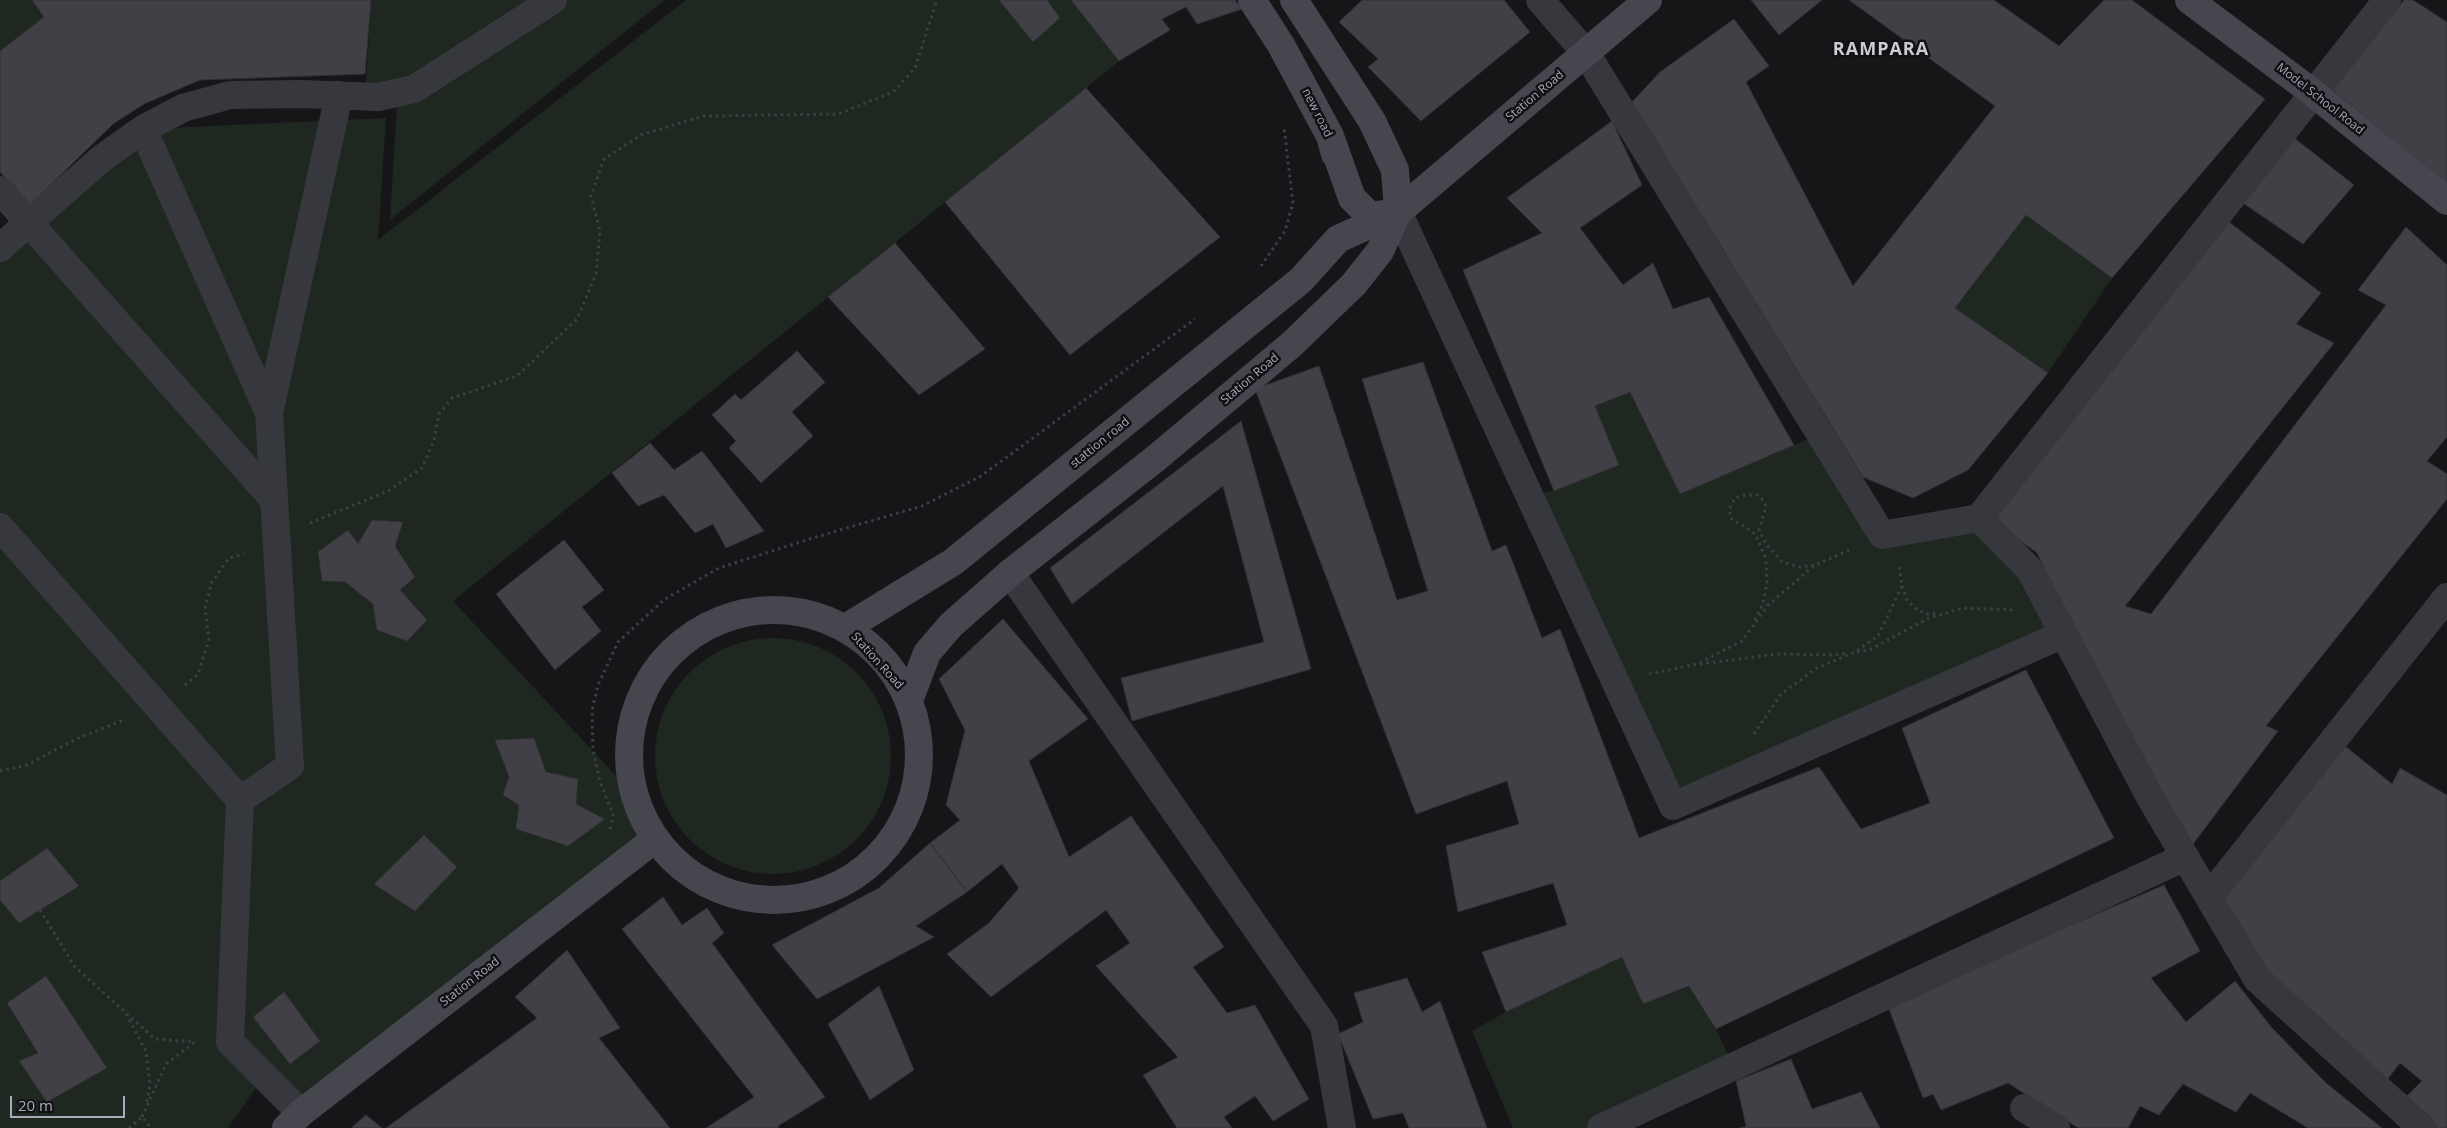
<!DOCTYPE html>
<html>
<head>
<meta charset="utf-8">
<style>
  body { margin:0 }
  #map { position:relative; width:2447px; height:1128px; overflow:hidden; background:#161619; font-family:"Open Sans",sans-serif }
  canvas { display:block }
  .scale { position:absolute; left:10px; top:1096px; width:115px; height:22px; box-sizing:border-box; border:2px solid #a7abba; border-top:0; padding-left:6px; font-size:15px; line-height:18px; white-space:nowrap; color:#a7abba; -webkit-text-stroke:4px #111114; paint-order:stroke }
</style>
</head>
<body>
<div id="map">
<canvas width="2447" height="1128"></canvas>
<div class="scale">20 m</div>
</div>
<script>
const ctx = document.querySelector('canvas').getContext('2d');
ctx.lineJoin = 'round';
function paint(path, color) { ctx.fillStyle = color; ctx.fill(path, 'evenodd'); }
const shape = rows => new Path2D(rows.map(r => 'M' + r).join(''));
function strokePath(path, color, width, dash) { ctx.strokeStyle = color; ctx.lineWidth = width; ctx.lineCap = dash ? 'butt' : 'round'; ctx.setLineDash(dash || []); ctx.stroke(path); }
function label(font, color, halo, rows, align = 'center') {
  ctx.font = font + ' "Open Sans",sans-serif'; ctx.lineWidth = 5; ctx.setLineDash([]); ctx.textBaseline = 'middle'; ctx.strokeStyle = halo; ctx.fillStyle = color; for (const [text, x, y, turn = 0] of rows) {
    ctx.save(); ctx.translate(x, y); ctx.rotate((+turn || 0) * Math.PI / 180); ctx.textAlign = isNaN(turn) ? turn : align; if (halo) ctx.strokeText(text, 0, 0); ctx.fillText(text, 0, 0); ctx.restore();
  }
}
paint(shape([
  [0,0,32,0,44,17,0,51],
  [371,0,665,0,390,220,397,103,365,97],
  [686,0,1071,0,1119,61,453,601,633,794,655,839,301,1113,264,1076,228,1128,0,1128,0,248,143,129,386,118,378,240],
  [2026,215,2112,278,2048,373,1955,308],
  [1630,392,1680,494,1820,434,1882,535,1979,518,2064,634,1673,806,1529,495,1554,491,1619,465,1595,406],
  '655 756a118 118 0 1 1 236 0a118 118 0 1 1-236 0Z',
  [1622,957,1643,1004,1695,985,1734,1067,1599,1128,1513,1128,1472,1031,1506,1012]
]), '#1e2720');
const building = shape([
  [371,0,365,74,200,80,144,104,113,124,30,205,0,172,0,51,44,17,32,0,371,0],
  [999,0,1047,0,1060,18,1033,42,999,0],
  [1071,0,1235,0,1242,9,1197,24,1186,7,1162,19,1170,30,1119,61,1071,0],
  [1362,0,1504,0,1530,32,1421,121,1368,67,1378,59,1339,22,1362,0],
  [1751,0,1822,0,1779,35,1751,0],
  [1849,0,1994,0,2059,46,2104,0,2132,0,2265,99,2112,278,2026,215,1955,308,2048,373,1968,470,1913,498,1863,477,1632,102,1660,72,1734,19,1769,66,1746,82,1853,286,1995,106,1849,0],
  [2404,0,2413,0,2447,22,2447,184,2331,89,2404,0],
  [1086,88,1220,237,1070,355,945,202,1086,88],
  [1612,121,1642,185,1580,228,1623,285,1653,263,1673,309,1709,297,1794,445,1680,494,1630,392,1595,406,1619,465,1554,491,1463,270,1542,233,1507,198,1612,121],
  [2288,133,2354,185,2303,244,2243,203,2288,133],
  [2229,222,2321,293,2296,324,2334,343,2125,606,2151,614,2386,305,2358,290,2406,227,2447,265,2447,437,2427,461,2447,474,2447,499,2266,726,2278,731,2190,848,2106,694,2037,553,1993,520,2229,222],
  [895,243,985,349,919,395,828,297,895,243],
  [797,351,825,382,792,412,813,436,761,483,729,448,736,441,712,415,735,394,741,400,797,351],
  [1423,362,1492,551,1506,545,1542,638,1560,629,1639,838,1819,767,1861,829,1930,803,1902,728,2026,670,2114,838,1716,1029,1689,986,1643,1004,1622,957,1506,1012,1482,952,1567,925,1553,883,1458,912,1446,846,1519,824,1507,781,1416,814,1255,389,1319,366,1397,600,1428,591,1362,379,1423,362],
  [1241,421,1311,669,1132,721,1121,678,1264,642,1223,486,1072,604,1050,568,1241,421],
  [650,443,674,470,702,451,764,531,726,548,713,524,695,533,664,495,638,506,612,473,650,443],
  [372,520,403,522,395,546,415,577,400,590,427,620,407,641,377,630,373,604,345,582,322,581,318,552,348,530,358,544,372,520],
  [564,540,604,590,582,607,601,631,555,670,496,594,564,540],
  [1003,619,1088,719,1029,761,1069,857,1131,816,1224,947,1193,967,1227,1013,1255,1005,1309,1099,1273,1121,1255,1096,1224,1117,1232,1128,1177,1128,1143,1075,1178,1057,1096,966,1130,943,1106,910,991,997,947,954,989,923,1019,888,1002,864,967,892,930,843,960,820,946,805,965,730,939,679,1003,619],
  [534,738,546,772,578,779,576,804,605,819,568,846,516,829,519,805,503,795,509,777,495,740,534,738],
  [2345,746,2392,784,2400,768,2447,795,2447,1128,2437,1128,2403,1100,2422,1081,2400,1063,2386,1081,2260,964,2223,899,2345,746],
  [424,835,457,867,415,911,374,884,424,835],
  [930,843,967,892,916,926,934,937,817,999,772,945,879,888,930,843],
  [47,848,79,886,19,923,0,900,0,881,47,848],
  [2164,885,2200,951,2151,978,2186,1022,2235,981,2272,1028,2326,1083,2382,1128,2308,1128,2250,1093,2236,1112,2183,1084,2159,1115,2140,1106,2128,1128,2078,1128,2008,1083,1941,1110,1933,1094,1923,1098,1887,1004,2164,885],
  [663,897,682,925,707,908,724,933,712,943,825,1097,778,1126,779,1128,706,1128,754,1097,622,929,663,897],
  [567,950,620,1028,599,1038,670,1128,386,1128,537,1018,515,997,567,950],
  [46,976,107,1068,47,1102,19,1061,38,1053,7,1003,46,976],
  [1407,978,1422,1012,1440,1001,1487,1128,1409,1128,1403,1113,1373,1119,1338,1034,1363,1022,1354,993,1407,978],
  [879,986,914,1070,870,1100,828,1024,879,986],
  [284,992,320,1041,290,1064,253,1017,284,992],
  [1791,1059,1812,1109,1861,1092,1880,1128,1740,1128,1746,1126,1736,1081,1791,1059],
  [366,1115,382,1128,351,1128,366,1115]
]);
paint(building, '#404046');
strokePath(building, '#313035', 1);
strokePath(shape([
  [1261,266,1285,231,1293,203,1284,127],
  [310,523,388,491,422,468,434,440,439,414,452,398,517,376,577,319,596,274,600,231,591,196,604,159,641,135,703,116,838,114,893,92,915,68,937,0],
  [1902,586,1907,600,1915,608,1926,614,1939,613],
  [1755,620,1763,603,1767,583,1766,560,1758,540,1752,531,1730,518,1730,508,1735,498,1746,495,1757,495,1762,499,1766,506,1759,530,1766,544,1782,562,1800,567,1814,565],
  [1857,652,1869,650,1929,618,1963,608,2013,610],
  [1700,664,1777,654,1834,655,1848,653],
  [1649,674,1697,664,1742,641,1768,605,1815,565,1852,549],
  [185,685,198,674,209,640,205,607,212,582,229,558,244,554],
  [1754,734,1781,694,1817,668,1855,652,1878,636,1902,586,1899,565],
  [0,771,27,765,76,739,124,720],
  [610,829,613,815,601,784,593,751,592,710,598,685,618,642,665,599,719,568,816,537,922,506,981,476,1195,319],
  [40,910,75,967,155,1039,195,1042],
  [126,1014,146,1051,150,1085,146,1105],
  [142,1117,166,1064,195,1042],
  [129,1128,142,1117,151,1128]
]), '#3d3f45', 3, [2.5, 4]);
strokePath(shape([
  [1540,0,1586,53,1882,535,1979,518,2030,570,2151,799,2257,979,2422,1128],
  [143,129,183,108,230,95,302,94,378,97,414,89,553,0],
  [0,190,274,500],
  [1398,212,1673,806,2064,634],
  [0,248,101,159,143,129,269,413,290,766,240,800],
  [269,413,339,95],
  [1979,518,2387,0],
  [0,527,240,800,230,1042,301,1113],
  [1010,573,1324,1026,1342,1128],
  [2209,897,2447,597],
  [2024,1108,2056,1128],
  [1601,1128,2185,857]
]), '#37383e', 28);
strokePath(shape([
  [1252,0,1281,45,1330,136,1335,154],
  [1294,0,1372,121,1395,170,1398,212],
  [2189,0,2312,92,2447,201],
  '629 755a145 145 0 1 1 290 0a145 145 0 1 1-290 0Z',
  [847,627,953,562,1301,280,1338,239,1398,212,1370,216,1352,198,1330,136],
  [910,698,927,653,951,625,1010,573,1155,459,1292,344,1354,284,1380,251,1398,212,1648,0],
  [286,1128,301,1113,655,839]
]), '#45464e', 28);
label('12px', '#a7abba', '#111114', [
  ["Station Road",1535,96,-40],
  ["Model School Road",2320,99,38],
  ["new road",1317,113,63],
  ["Station Road",1250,379,-40],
  ["stattion road",1100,443,-39],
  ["Station Road",877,661,48],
  ["Station Road",470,982,-38]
]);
ctx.letterSpacing = '1px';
label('bold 18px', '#c9cbd5', '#111114', [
  ["RAMPARA",1881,50]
]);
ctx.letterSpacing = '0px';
</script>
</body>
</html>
